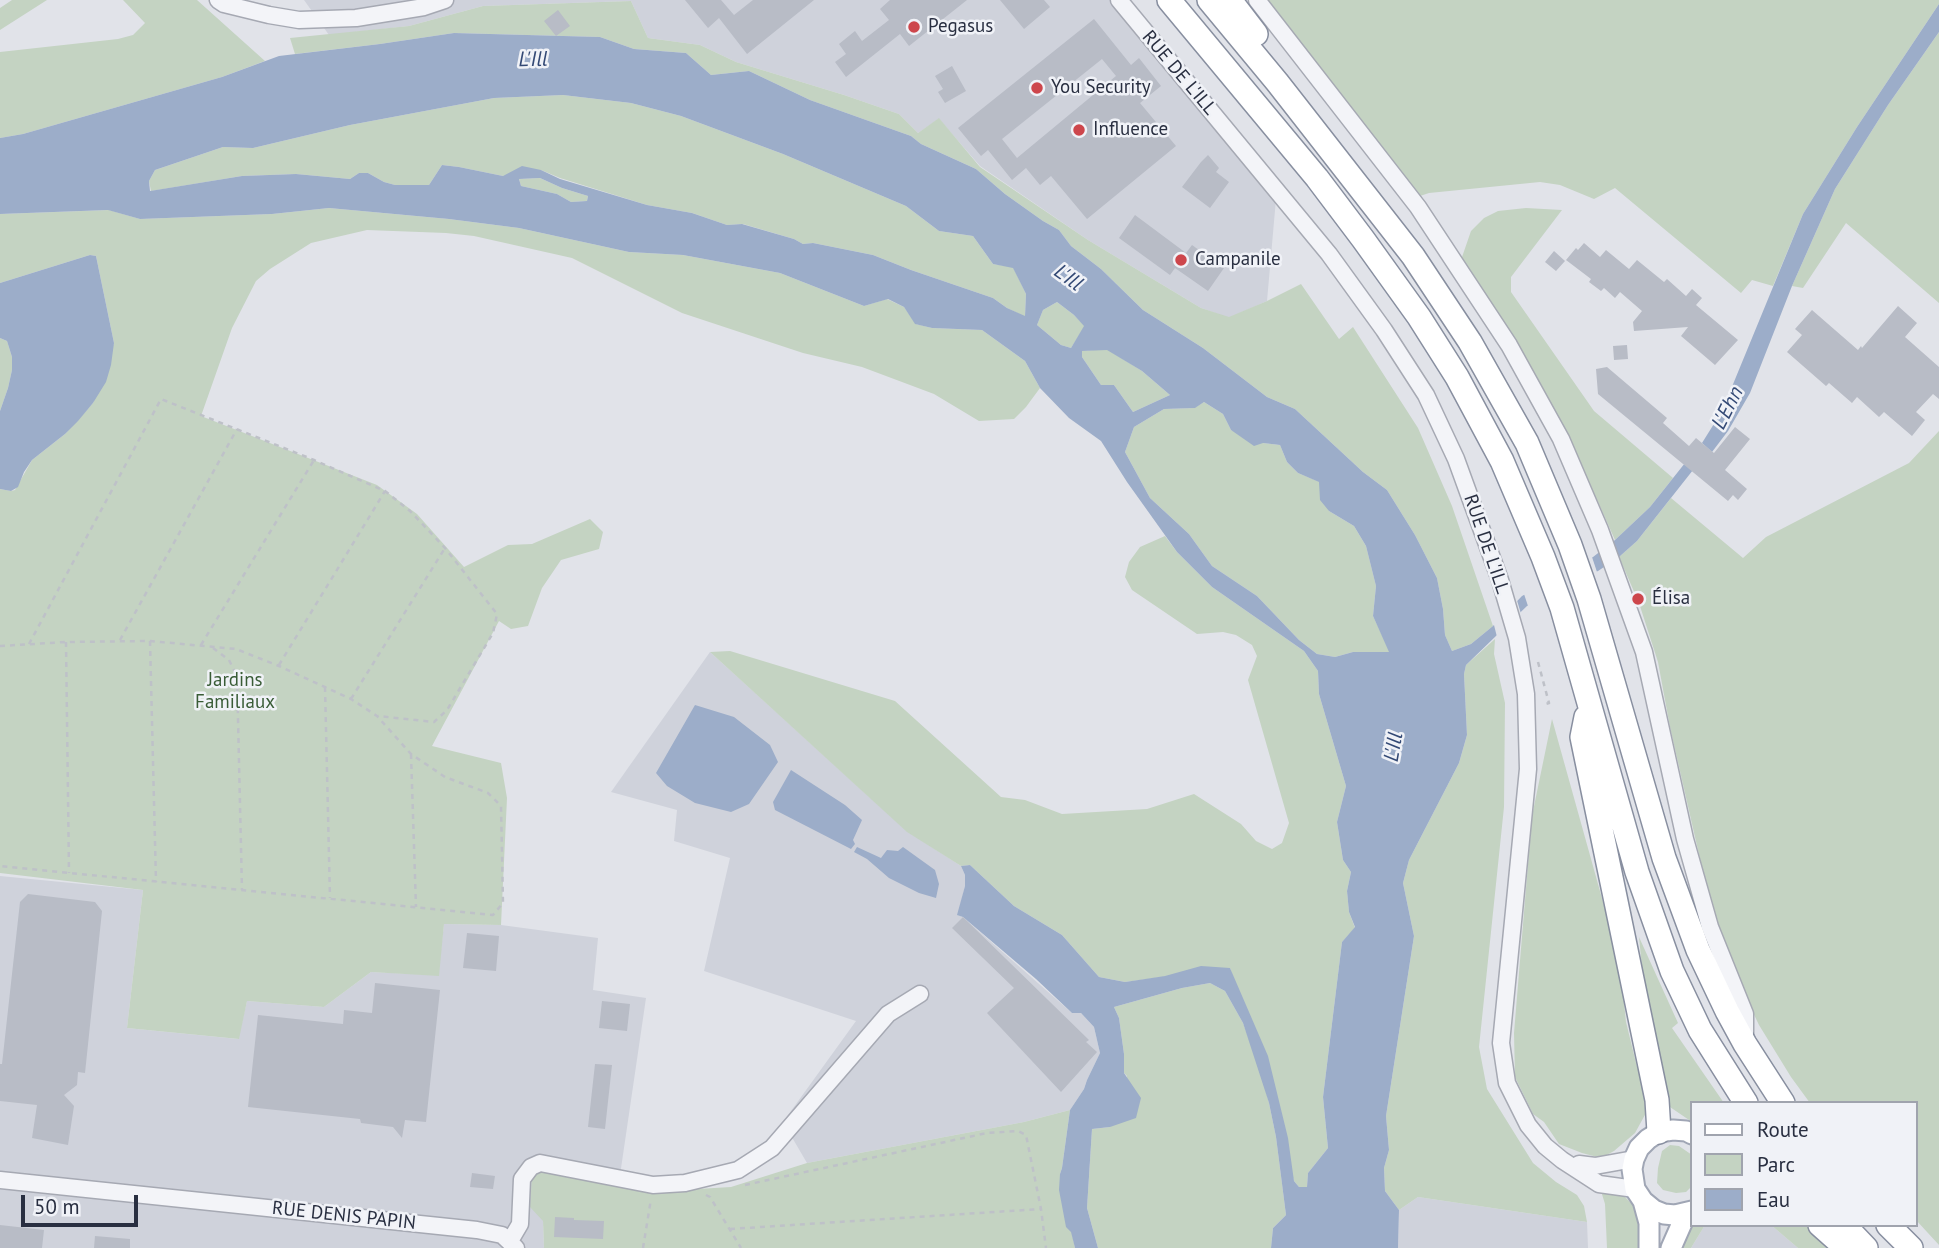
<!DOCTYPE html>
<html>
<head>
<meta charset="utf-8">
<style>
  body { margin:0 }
  #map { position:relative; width:1939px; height:1248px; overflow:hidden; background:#e1e3e9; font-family:"PT Sans",sans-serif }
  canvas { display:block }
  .legend { position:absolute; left:1690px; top:1101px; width:228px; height:126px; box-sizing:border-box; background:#f0f2f7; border:2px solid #a0a4ae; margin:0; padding:9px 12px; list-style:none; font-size:21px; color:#292f41 }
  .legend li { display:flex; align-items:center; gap:14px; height:35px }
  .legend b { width:35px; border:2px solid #a0a4ae }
  .scale { position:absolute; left:21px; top:1195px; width:117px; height:32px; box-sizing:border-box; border:4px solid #292f41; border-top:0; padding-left:9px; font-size:21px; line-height:24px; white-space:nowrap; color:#292f41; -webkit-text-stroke:5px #f0f2f7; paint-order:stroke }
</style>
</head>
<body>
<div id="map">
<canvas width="1939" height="1248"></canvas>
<ul class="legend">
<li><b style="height:9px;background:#fff"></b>Route</li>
<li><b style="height:19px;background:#c4d3c2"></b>Parc</li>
<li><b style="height:19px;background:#9cadc9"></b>Eau</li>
</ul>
<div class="scale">50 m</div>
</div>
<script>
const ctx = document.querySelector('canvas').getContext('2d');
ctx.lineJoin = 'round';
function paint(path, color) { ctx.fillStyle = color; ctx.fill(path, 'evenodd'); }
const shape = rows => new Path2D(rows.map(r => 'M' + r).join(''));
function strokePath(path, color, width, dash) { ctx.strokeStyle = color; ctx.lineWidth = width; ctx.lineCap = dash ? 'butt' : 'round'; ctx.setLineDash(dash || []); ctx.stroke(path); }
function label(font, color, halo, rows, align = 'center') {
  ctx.font = font + ' "PT Sans",sans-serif'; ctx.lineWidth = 5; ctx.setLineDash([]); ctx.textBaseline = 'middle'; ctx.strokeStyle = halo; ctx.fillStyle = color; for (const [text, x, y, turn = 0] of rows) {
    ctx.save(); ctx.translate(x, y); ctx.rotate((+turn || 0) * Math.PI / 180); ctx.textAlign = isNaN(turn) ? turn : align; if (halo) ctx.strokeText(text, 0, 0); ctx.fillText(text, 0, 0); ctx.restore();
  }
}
paint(shape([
  [304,0,1114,0,1276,199,1267,301,1229,318,1201,308,1088,240,980,166,939,119,918,133,899,114,844,95,736,62,700,45,648,38,631,1,483,6,409,26,329,35],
  [710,652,907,831,961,866,965,875,965,886,958,915,963,917,1072,1013,1081,1013,1094,1027,1100,1053,1087,1080,1084,1089,1070,1110,1024,1122,807,1163,783,1122,856,1021,704,971,730,858,674,841,677,810,611,792],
  [0,876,143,890,127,1028,238,1039,247,1001,324,1007,371,972,438,975,444,924,501,925,598,938,593,990,646,998,619,1182,543,1221,544,1248,0,1248],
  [1418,1197,1587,1222,1588,1248,1398,1248,1399,1210],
  [1705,1225,1771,1225,1798,1248,1691,1248]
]), '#cfd2db');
paint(shape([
  [12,0,47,0,0,30,0,8],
  [123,0,197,0,265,61,222,77,23,134,0,138,0,52,118,39,133,35,145,23],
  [1260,0,1939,0,1939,4,1857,127,1803,214,1773,286,1752,280,1741,293,1615,188,1594,199,1560,185,1540,182,1429,193,1417,197],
  [631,1,648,38,700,45,736,62,844,95,899,114,918,133,939,118,980,167,1088,240,1201,308,1229,317,1267,301,1301,284,1339,339,1353,327,1418,428,1452,506,1493,626,1471,644,1452,651,1445,635,1443,609,1437,578,1415,535,1387,490,1363,472,1295,409,1267,397,1203,348,1143,310,1101,269,1071,246,1059,230,1043,221,1005,194,976,169,921,144,911,136,810,100,749,71,711,75,686,53,634,49,600,37,454,33,380,44,295,54,290,38,409,26,483,6],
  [1939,32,1939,303,1846,223,1803,288,1792,286,1835,189,1888,105],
  [563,95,631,103,681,116,783,154,906,206,939,231,973,236,993,264,1013,267,1026,294,1025,317,1007,308,993,298,911,270,873,255,813,243,803,244,794,239,743,224,727,225,692,213,647,205,560,178,541,170,503,176,459,167,442,165,429,185,395,185,384,182,368,173,359,173,350,179,296,174,242,176,151,191,149,181,155,170,223,147,253,148,350,125,494,98],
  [540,178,562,188,588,196,587,201,571,202,557,194,521,186,519,179],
  [329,208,449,219,519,228,629,252,683,255,780,273,864,306,887,299,904,307,916,324,932,328,982,330,1025,361,1040,388,1026,407,1014,419,979,421,934,394,862,367,803,353,682,313,572,258,474,236,446,233,367,230,311,243,270,269,256,281,232,328,201,416,377,485,417,514,464,567,508,545,532,544,590,519,603,532,599,549,561,560,542,588,528,626,511,629,499,621,432,746,501,763,507,798,501,925,444,924,439,976,371,972,324,1007,247,1001,239,1039,127,1028,143,890,0,873,0,489,11,491,15,490,32,460,65,434,93,403,114,343,96,256,90,255,0,283,0,214,109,210,140,219,272,214],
  [1526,208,1562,210,1511,277,1511,292,1594,411,1673,478,1650,507,1615,540,1598,502,1543,395,1461,260,1471,231,1484,218,1498,211],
  [1057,302,1074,315,1085,326,1071,348,1061,345,1037,325,1043,310],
  [0,338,7,341,12,357,12,370,8,388,0,411],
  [1107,349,1142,371,1170,395,1133,412,1114,385,1101,385,1082,357,1082,351],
  [1204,402,1223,414,1231,430,1263,443,1280,445,1287,462,1298,473,1320,482,1329,511,1354,526,1366,546,1376,586,1373,616,1390,652,1353,652,1335,657,1317,654,1299,640,1257,596,1212,566,1189,534,1150,498,1125,452,1134,427,1164,409,1194,408],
  [1939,431,1939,1245,1916,1220,1916,1103,1810,1103,1791,1077,1759,1025,1745,996,1726,951,1700,859,1670,727,1658,662,1639,603,1619,557,1637,541,1671,498,1743,558,1766,537,1909,463],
  [1165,536,1177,552,1212,587,1304,651,1318,671,1319,694,1346,786,1337,822,1343,860,1351,872,1347,891,1349,912,1355,928,1342,942,1323,1097,1328,1148,1308,1173,1307,1188,1299,1187,1294,1181,1230,968,1125,982,1099,977,1062,935,1014,906,970,865,961,866,907,832,710,652,730,651,895,701,1001,797,1025,800,1062,814,1147,809,1194,794,1241,824,1256,841,1272,849,1282,843,1289,823,1248,680,1257,656,1252,645,1236,635,1223,632,1197,634,1132,590,1125,577,1129,562,1140,547],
  [1495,639,1494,654,1505,703,1504,807,1479,1047,1487,1089,1533,1163,1556,1182,1577,1195,1584,1206,1587,1222,1418,1197,1399,1210,1385,1191,1384,1168,1389,1150,1386,1116,1414,936,1403,883,1409,860,1459,763,1467,735,1464,674,1466,665],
  [1552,719,1620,963,1626,1022,1637,1067,1650,1096,1646,1113,1635,1133,1614,1151,1601,1158,1582,1153,1559,1144,1544,1122,1533,1114,1515,1077,1514,1033,1532,816],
  [1639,937,1678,1023,1672,1028,1724,1103,1692,1103,1692,1122,1670,1107,1644,987],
  [1210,983,1225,991,1243,1023,1260,1069,1269,1103,1276,1137,1286,1215,1273,1228,1271,1248,1098,1248,1087,1208,1092,1129,1110,1127,1127,1076,1124,1073,1124,1054,1119,1018,1114,1007,1182,988],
  [1070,1110,1062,1168,1060,1174,1075,1248,544,1248,543,1221,530,1207,532,1176,541,1171,664,1191,731,1187,807,1163,1024,1122],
  [1670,1145,1679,1146,1692,1155,1692,1186,1686,1192,1676,1193,1663,1190,1657,1183,1658,1168,1662,1151],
  [1601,1191,1614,1192,1625,1197,1634,1206,1642,1219,1643,1248,1607,1248,1605,1204],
  [1692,1218,1692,1225,1705,1225,1691,1248,1675,1248],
  [1771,1225,1805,1225,1830,1248,1798,1248]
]), '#c4d3c2');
paint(shape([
  [1939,4,1939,32,1888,105,1835,189,1792,286,1750,393,1728,431,1712,452,1702,443,1722,411,1803,214,1857,127],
  [454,33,600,37,634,49,686,53,711,75,749,71,810,100,911,136,921,144,976,169,1005,194,1043,221,1059,230,1071,246,1101,269,1143,310,1203,348,1267,397,1295,409,1363,472,1387,490,1415,535,1437,578,1443,609,1445,635,1452,651,1471,644,1493,626,1522,596,1593,557,1615,540,1650,507,1685,463,1693,470,1637,541,1619,557,1598,571,1527,606,1466,665,1464,674,1467,735,1459,763,1409,860,1403,883,1414,936,1386,1116,1389,1150,1384,1168,1385,1191,1399,1210,1398,1248,1271,1248,1273,1228,1286,1215,1276,1137,1269,1103,1243,1023,1225,991,1210,983,1182,988,1114,1007,1119,1018,1124,1054,1124,1073,1141,1098,1136,1118,1110,1127,1092,1129,1087,1208,1098,1248,1075,1248,1071,1232,1066,1227,1059,1190,1060,1174,1062,1168,1070,1110,1084,1089,1087,1080,1100,1053,1094,1027,1081,1013,1072,1013,1036,979,963,917,957,915,965,886,965,875,961,866,970,865,1014,906,1062,935,1099,977,1125,982,1165,976,1201,966,1230,968,1268,1056,1288,1138,1294,1181,1299,1187,1307,1187,1308,1173,1328,1148,1323,1097,1342,942,1355,927,1349,912,1347,891,1351,872,1343,860,1337,822,1346,786,1319,694,1318,671,1304,651,1212,587,1177,552,1127,482,1101,441,1069,418,1040,388,1025,361,982,330,932,328,915,324,904,307,888,299,864,306,780,273,683,255,629,252,519,228,449,219,329,208,272,214,140,219,108,210,0,214,0,138,23,134,222,77,279,56,380,44],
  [563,95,631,103,681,116,783,154,906,206,939,231,973,236,993,264,1013,268,1026,294,1025,316,1007,308,993,298,911,270,873,255,813,243,803,244,794,239,742,224,727,225,692,213,647,205,560,179,541,170,522,166,503,176,459,167,442,165,429,185,395,185,384,182,368,173,359,173,350,179,296,174,242,176,150,191,149,181,155,170,223,147,253,148,350,125,494,98],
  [540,178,562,188,588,196,587,201,571,202,557,194,521,186,519,179],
  [1057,302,1074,315,1084,326,1071,348,1061,345,1037,325,1043,310],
  [1107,350,1142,371,1170,395,1133,412,1114,385,1101,385,1082,357,1082,351],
  [1204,402,1223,414,1231,430,1254,446,1263,443,1280,445,1287,462,1298,473,1319,482,1320,500,1329,511,1354,526,1366,546,1376,586,1373,616,1389,652,1353,652,1335,657,1317,654,1299,640,1257,596,1212,566,1189,534,1150,498,1125,452,1134,427,1164,409,1195,408],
  [90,255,96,256,114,343,111,365,106,382,93,403,78,421,65,434,32,460,24,472,18,487,11,491,0,489,0,411,8,388,12,370,12,357,7,341,0,338,0,283],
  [695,705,734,717,770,745,778,762,749,804,731,812,695,803,667,786,656,773],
  [791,770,845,805,862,820,853,840,855,844,851,849,775,810,773,802],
  [857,847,881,858,887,850,898,851,903,847,935,870,939,884,936,898,919,893,889,878,867,859,854,852]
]), '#9cadc9');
paint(shape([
  [1591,554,1598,575,1529,609,1523,591],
  [1516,597,1522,617,1498,641,1493,621]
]), '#e1e3e9');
paint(shape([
  [685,0,721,0,734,15,753,0,814,0,747,54,719,18,708,28],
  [890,0,967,0,909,46,900,34,846,77,835,62,846,54,839,44,855,31,862,41,889,20,880,9],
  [1000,0,1044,0,1050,7,1024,29],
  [558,10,570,26,556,36,544,21],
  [1094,19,1131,65,1139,58,1161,86,1140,103,1176,146,1087,219,1051,176,1040,185,1026,168,1012,180,988,150,981,156,958,128],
  [1102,59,1116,76,1017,158,1002,139],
  [952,66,966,91,945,103,938,92,943,89,935,76],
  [1208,155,1219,168,1216,172,1229,182,1210,208,1182,187,1201,162],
  [1135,215,1186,253,1192,245,1224,268,1208,291,1175,268,1170,275,1119,238],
  [1584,243,1600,257,1606,250,1629,269,1637,260,1664,282,1667,279,1686,296,1692,289,1702,298,1696,305,1738,340,1715,365,1681,336,1688,327,1634,331,1633,322,1642,311,1620,292,1615,298,1604,288,1601,291,1589,282,1591,279,1566,260,1576,248,1578,250],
  [1554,251,1565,261,1556,271,1545,262],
  [1898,306,1917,323,1905,337,1939,367,1939,399,1933,394,1916,412,1925,420,1912,436,1884,412,1879,417,1857,397,1852,403,1829,383,1826,386,1787,352,1802,335,1795,329,1812,310,1858,350,1861,346,1862,348],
  [1627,345,1628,359,1614,360,1613,346],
  [1607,367,1667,418,1663,423,1689,446,1696,438,1714,453,1735,427,1750,439,1725,470,1747,489,1738,500,1733,495,1728,501,1598,394,1596,369],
  [28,894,95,902,102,911,85,1073,78,1072,77,1085,64,1095,74,1106,68,1145,32,1138,37,1105,0,1101,0,1064,2,1064,20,902],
  [963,917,1089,1040,1086,1042,1097,1052,1061,1092,987,1013,1014,988,952,928],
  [467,933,499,936,496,971,463,968],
  [375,983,440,990,426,1122,405,1120,402,1138,393,1127,361,1123,360,1119,248,1107,258,1015,343,1024,344,1010,372,1013],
  [602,1001,630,1004,627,1031,599,1028],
  [595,1064,612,1065,605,1129,588,1127],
  [472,1173,495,1176,493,1189,470,1187],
  [555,1217,574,1218,574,1220,604,1221,603,1239,554,1237],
  [0,1225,44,1230,42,1248,0,1248],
  [95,1236,130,1239,130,1248,94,1248]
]), '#b8bcc6');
const minor = shape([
  [218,0,224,4,269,15,299,20,356,18,424,7,445,0],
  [1119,0,1329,254,1384,330,1426,395,1456,459,1500,580,1517,638,1526,694,1528,769,1501,1043,1507,1083,1528,1125,1545,1146,1562,1160,1599,1184,1635,1189],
  [1257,0,1418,207,1509,345,1561,439,1600,530,1644,652,1685,839,1710,927,1745,1014,1745,1041],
  [1578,1169,1579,1164,1595,1166,1634,1159],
  [0,1180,477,1230,502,1235,516,1248],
  [510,1241,520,1224,522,1179,531,1167,540,1163,653,1185,685,1183,738,1170,772,1148,888,1014,920,994]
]);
const major = shape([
  [1692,1134,1686,1131,1673,1130,1659,1132,1648,1139,1639,1148,1634,1159,1632,1169,1635,1189,1643,1201,1654,1210,1664,1214,1675,1215,1692,1211],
  [1643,1201,1649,1223,1649,1248],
  [1671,1248,1686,1214]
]);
const highway = shape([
  [1169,0,1317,178,1363,239,1419,317,1457,377,1502,461,1543,557,1562,608,1637,872,1672,971,1700,1030,1746,1103],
  [1209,0,1277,82,1413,256,1470,342,1527,443,1570,545,1589,599,1664,858,1698,950,1727,1011,1745,1044,1783,1103],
  [1230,0,1256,34],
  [1586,717,1582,737,1657,1100,1659,1132],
  [1820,1225,1846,1248],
  [1844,1225,1866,1248],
  [1888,1225,1911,1248]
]);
strokePath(minor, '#a6a9b3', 19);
strokePath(major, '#a0a6b5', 23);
strokePath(highway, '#888fa0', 26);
strokePath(shape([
  [120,640,237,429],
  [150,641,156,882],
  [66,642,69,873],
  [29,644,161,399,314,460,385,491,410,511,445,548,497,614,493,633,447,710,434,722,378,716],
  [201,645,314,460],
  [0,646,66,642,150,641,236,649,279,666,351,699,377,716,411,754,445,777,488,793,501,806,503,903,493,915,0,866],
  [213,648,229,660,237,676,242,890],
  [1538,662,1549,703,1542,705],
  [279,665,385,491],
  [325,687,330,898],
  [351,699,445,548],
  [411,754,416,907],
  [745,1185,987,1133,1018,1131,1026,1135,1041,1209,1046,1248],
  [706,1195,710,1197,741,1248],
  [730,1229,1041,1209],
  [643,1248,651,1199]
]), '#bec1c8', 2.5, [5, 5]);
strokePath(minor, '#f3f4f8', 16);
strokePath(major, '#fff', 19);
strokePath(highway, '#fff', 23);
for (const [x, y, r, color] of [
  [914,27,7,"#cd464c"],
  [1037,88,7,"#cd464c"],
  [1079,130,7,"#cd464c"],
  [1181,260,7,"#cd464c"],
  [1638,599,7,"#cd464c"]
]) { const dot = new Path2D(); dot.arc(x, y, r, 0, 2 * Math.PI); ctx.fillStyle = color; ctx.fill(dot); strokePath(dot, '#f0f2f7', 2.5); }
label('19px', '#292f41', '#f0f2f7', [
  ["Pegasus",928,27],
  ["You Security",1051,88],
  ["Influence",1093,130],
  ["Campanile",1195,260],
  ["Élisa",1652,599]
], 'left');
label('19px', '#292f41', '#f0f2f7', [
  ["RUE DE L'ILL",1179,73,50],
  ["RUE DE L'ILL",1486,544,71],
  ["RUE DENIS PAPIN",344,1216,6]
]);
label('19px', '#395c36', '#f0f2f7', [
  ["Jardins",235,681],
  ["Familiaux",235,703]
]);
label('italic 21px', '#334975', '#f0f2f7', [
  ["L'Ill",533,60,-1],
  ["L'Ill",1068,278,36],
  ["L'Ehn",1728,408,-63],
  ["L'Ill",1394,747,-80]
]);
</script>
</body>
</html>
